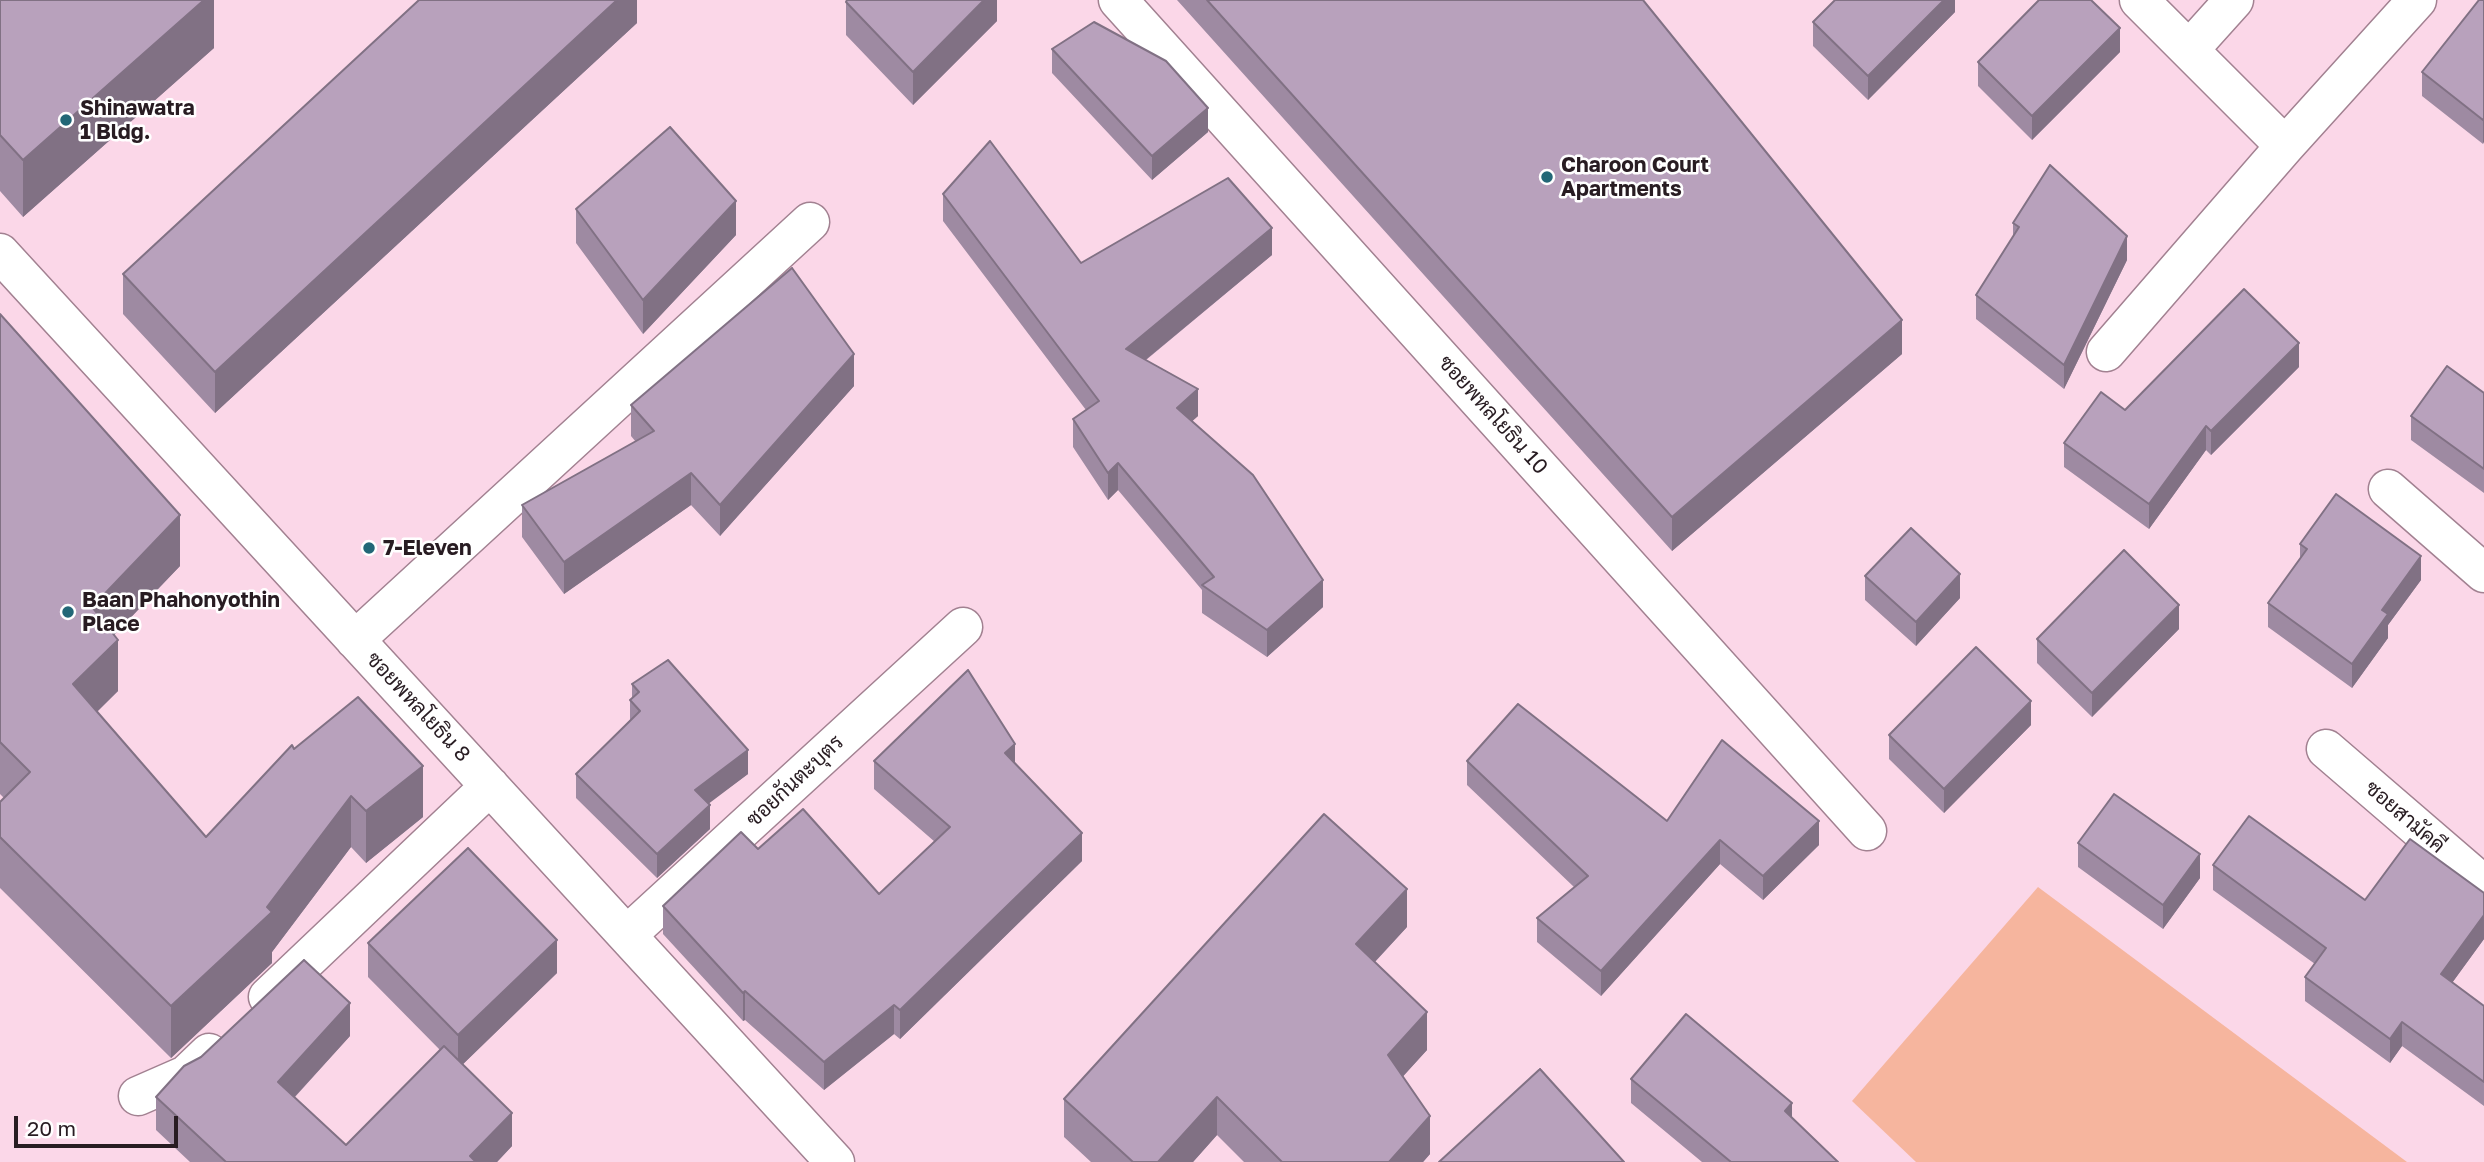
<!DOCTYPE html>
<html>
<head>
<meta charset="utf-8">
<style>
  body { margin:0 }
  #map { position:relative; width:2484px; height:1162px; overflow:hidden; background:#fbd7e8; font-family:"Golos Text",sans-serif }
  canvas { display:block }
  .scale { position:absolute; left:14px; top:1116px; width:164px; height:32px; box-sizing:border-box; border:4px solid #281c22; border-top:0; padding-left:9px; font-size:21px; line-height:24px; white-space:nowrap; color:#281c22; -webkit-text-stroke:5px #fff; paint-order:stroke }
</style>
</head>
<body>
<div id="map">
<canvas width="2484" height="1162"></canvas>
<div class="scale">20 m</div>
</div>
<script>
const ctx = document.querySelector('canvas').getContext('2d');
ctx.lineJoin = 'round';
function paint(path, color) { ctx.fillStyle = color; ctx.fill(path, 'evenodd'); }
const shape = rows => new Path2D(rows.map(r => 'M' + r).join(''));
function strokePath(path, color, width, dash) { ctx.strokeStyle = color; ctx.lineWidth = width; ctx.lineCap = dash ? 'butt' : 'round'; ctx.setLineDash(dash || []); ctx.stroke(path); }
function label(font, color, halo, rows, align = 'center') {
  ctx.font = font + ' "Golos Text",Sarabun,sans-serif'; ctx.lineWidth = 5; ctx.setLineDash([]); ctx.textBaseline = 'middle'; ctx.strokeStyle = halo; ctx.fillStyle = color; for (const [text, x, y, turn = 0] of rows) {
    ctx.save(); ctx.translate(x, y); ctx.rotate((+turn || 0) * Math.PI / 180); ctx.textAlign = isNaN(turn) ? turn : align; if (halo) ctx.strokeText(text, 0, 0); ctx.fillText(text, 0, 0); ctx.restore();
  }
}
paint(shape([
  [2038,887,2407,1162,1916,1162,1852,1101]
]), '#f6b59e');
const minor = shape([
  [1118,0,1867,831],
  [2139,0,2285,146],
  [2189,50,2234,0],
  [0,253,835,1162],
  [2106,352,2285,146,2417,0],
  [2388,489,2484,573],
  [355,640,810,222],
  [2326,749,2484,885],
  [627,935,963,627],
  [268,997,490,786],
  [138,1096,186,1075,209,1053]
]);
strokePath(minor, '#a28191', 41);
strokePath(minor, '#fff', 38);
paint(shape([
  [0,0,214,0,214,48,23,217,0,191],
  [637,0,637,23,215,413,123,314,123,274],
  [997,0,997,21,913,105,846,35,846,2],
  [1177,0,1643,0,1902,354,1672,551],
  [1955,0,1955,12,1868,100,1813,46,1813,22],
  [2484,0,2483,144,2422,96,2422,72],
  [1052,49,1208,132,1152,180,1052,73],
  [2120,52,2032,140,1978,86,1978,62],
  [943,194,1081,263,1272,255,1146,360,1198,416,1192,421,1323,607,1267,657,1202,613,1202,590,1118,490,1108,500,1073,447,1073,419,1086,410,943,221],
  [576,209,736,235,643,334,576,243],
  [2013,223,2127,260,2064,389,1976,319,1976,295,2013,237],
  [0,314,180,566,114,635,118,691,97,712,206,837,294,749,423,817,366,863,351,847,272,952,272,963,171,1058,0,888,0,802,4,798,0,794],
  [2299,367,2211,455,2206,450,2149,529,2064,467,2064,443,2125,410],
  [854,386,720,536,691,505,564,594,522,537,522,505,636,442,631,436,631,405],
  [2484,393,2484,493,2411,440,2411,416],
  [2300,544,2421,580,2388,625,2388,638,2352,688,2268,627,2268,603,2300,559],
  [1865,576,1960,598,1916,646,1865,600],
  [2179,629,2092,717,2037,663,2037,639],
  [632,684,748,774,708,803,710,829,657,878,576,798,576,774,630,720,630,700,632,699],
  [2031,725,1944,813,1889,759,1889,735],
  [874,761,1015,764,1082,861,900,1039,894,1034,824,1090,745,1020,743,1021,663,934,663,906,758,849,879,894,935,842,874,789],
  [1467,761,1667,821,1819,845,1763,900,1720,864,1601,996,1537,942,1537,918,1574,887,1467,785],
  [2078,843,2200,878,2163,929,2078,867],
  [2213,865,2365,900,2484,915,2484,939,2452,983,2484,1006,2484,1106,2402,1046,2390,1063,2305,1001,2305,977,2315,964,2213,890],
  [1407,927,1375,962,1427,1050,1403,1076,1430,1154,1423,1162,1244,1162,1217,1135,1193,1162,1091,1162,1064,1137,1064,1099],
  [368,943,557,973,463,1064,512,1146,497,1162,190,1162,156,1130,156,1097,350,1036,295,1097,346,1145,440,1050,368,977],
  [1631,1079,1792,1118,1838,1162,1702,1162,1631,1103]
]), '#9e8aa2');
paint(shape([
  [204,0,214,0,214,48,23,217,23,160],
  [617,0,637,0,637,23,215,413,215,372],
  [984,0,997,0,997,21,913,105,913,72],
  [1944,0,1955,0,1955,12,1868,100,1868,76],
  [2120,28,2120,52,2032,140,2032,116],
  [1208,108,1208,132,1152,180,1152,156],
  [2484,118,2484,142,2483,144,2483,120],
  [736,201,736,235,643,334,643,300],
  [1272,228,1272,255,1126,376,1126,349],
  [2127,236,2127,260,2064,389,2064,365],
  [1902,320,1902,354,1672,551,1672,517],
  [2299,343,2299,367,2211,455,2211,431],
  [854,354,854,386,720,536,720,505],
  [1198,389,1198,416,1177,435,1177,408],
  [2206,426,2206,450,2149,529,2149,504],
  [1118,463,1118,490,1108,500,1108,473],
  [691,473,691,505,564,594,564,562],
  [180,515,180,566,92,658,92,607],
  [2421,556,2421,580,2388,625,2388,638,2352,688,2352,664,2382,610],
  [1960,574,1960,598,1916,646,1916,622],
  [1323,580,1323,607,1267,657,1267,630],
  [2179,605,2179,629,2092,717,2092,693],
  [118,640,118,691,73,735,73,684],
  [2031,701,2031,725,1944,813,1944,789],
  [1015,744,1015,772,1005,753],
  [748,750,748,774,695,814,695,790],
  [423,766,423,817,366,863,366,811],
  [351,796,351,847,272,952,272,963,171,1058,171,1006,267,907],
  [710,805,710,829,657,878,657,854],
  [1819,821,1819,845,1763,900,1763,876],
  [1082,833,1082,861,900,1039,900,1010],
  [1720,840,1720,864,1601,996,1601,971],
  [2200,854,2200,878,2163,929,2163,905],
  [1407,889,1407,927,1356,982,1356,944],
  [2484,915,2484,939,2441,998,2441,974],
  [557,940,557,973,458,1069,458,1035],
  [745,991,745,1020,743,1021,743,993],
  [350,1003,350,1036,278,1115,278,1082],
  [894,1005,894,1034,824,1090,824,1062],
  [1427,1012,1427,1050,1388,1093,1388,1055],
  [2402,1022,2402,1046,2390,1063,2390,1039],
  [1217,1097,1217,1135,1193,1162,1158,1162],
  [1792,1103,1792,1127,1785,1111],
  [512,1113,512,1146,497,1162,470,1162,470,1156],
  [1430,1116,1430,1154,1423,1162,1389,1162]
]), '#817184');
const building = shape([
  [0,0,204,0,23,160,0,135,0,0],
  [419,0,617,0,215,372,123,274,419,0],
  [847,0,984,0,913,72,846,2,847,0],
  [1207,0,1643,0,1902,320,1672,517,1207,0],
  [1835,0,1944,0,1868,76,1813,22,1835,0],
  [2039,0,2091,0,2120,28,2032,116,1978,62,2039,0],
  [2479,0,2484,0,2484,118,2483,120,2422,72,2479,0],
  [1094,22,1166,61,1208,108,1152,156,1052,49,1094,22],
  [670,127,736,201,643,300,576,209,670,127],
  [990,141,1081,263,1228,178,1272,228,1126,349,1198,389,1177,408,1253,475,1323,580,1267,630,1202,585,1214,577,1118,463,1108,473,1073,419,1099,401,943,194,990,141],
  [2050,165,2127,236,2064,365,1976,295,2019,227,2013,223,2050,165],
  [792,268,854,354,720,505,691,473,564,562,522,505,654,431,631,405,792,268],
  [2244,289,2299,343,2211,431,2206,426,2149,504,2064,443,2101,392,2125,410,2244,289],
  [0,314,180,515,92,607,118,640,73,684,206,837,292,745,294,749,358,697,423,766,366,811,351,796,267,907,272,912,171,1006,0,837,0,802,30,772,0,742,0,314],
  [2447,366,2484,393,2484,469,2411,416,2447,366],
  [2336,494,2421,556,2382,610,2388,614,2352,664,2268,603,2307,549,2300,544,2336,494],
  [1911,528,1960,574,1916,622,1865,576,1911,528],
  [2124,550,2179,605,2092,693,2037,639,2124,550],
  [1976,647,2031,701,1944,789,1889,735,1976,647],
  [668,660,748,750,695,790,710,805,657,854,576,774,640,711,630,700,639,692,632,684,668,660],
  [968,670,1015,744,1005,753,1082,833,900,1010,894,1005,824,1062,745,991,743,993,663,906,741,832,758,849,803,809,879,894,950,827,874,761,968,670],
  [1518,704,1667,821,1722,740,1819,821,1763,876,1720,840,1601,971,1537,918,1588,876,1467,761,1518,704],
  [2114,794,2200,854,2163,905,2078,843,2114,794],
  [1324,814,1407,889,1356,944,1427,1012,1388,1055,1430,1116,1389,1162,1282,1162,1217,1097,1158,1162,1133,1162,1064,1099,1324,814],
  [2249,816,2365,900,2410,839,2484,893,2484,915,2441,974,2484,1006,2484,1082,2402,1022,2390,1039,2305,977,2326,948,2213,865,2249,816],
  [468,848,557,940,458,1035,368,943,468,848],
  [304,960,350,1003,278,1082,346,1145,444,1046,512,1113,470,1156,476,1162,226,1162,156,1097,184,1066,201,1057,304,960],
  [1686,1014,1792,1103,1785,1111,1838,1162,1731,1162,1631,1079,1686,1014],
  [1540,1069,1624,1162,1439,1162,1540,1069]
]);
paint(building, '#b8a1bc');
strokePath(building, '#817184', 2);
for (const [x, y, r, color] of [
  [66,120,7,"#226777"],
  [1547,177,7,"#226777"],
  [369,548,7,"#226777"],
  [68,612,7,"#226777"]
]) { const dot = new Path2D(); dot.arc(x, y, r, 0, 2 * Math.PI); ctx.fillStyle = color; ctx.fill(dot); strokePath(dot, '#fff', 2.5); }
label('bold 21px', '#281c22', '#fff', [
  ["Shinawatra",80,108],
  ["1 Bldg.",80,132],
  ["Charoon Court",1561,165],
  ["Apartments",1561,189],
  ["7-Eleven",383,548],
  ["Baan Phahonyothin",82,600],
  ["Place",82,624]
], 'left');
label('21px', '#281c22', '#fff', [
  ["ซอยพหลโยธิน 10",1493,415,48],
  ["ซอยพหลโยธิน 8",418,707,47],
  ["ซอยกันตะบุตร",795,781,-43],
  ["ซอยสามัคคี",2405,817,41]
]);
</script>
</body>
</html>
